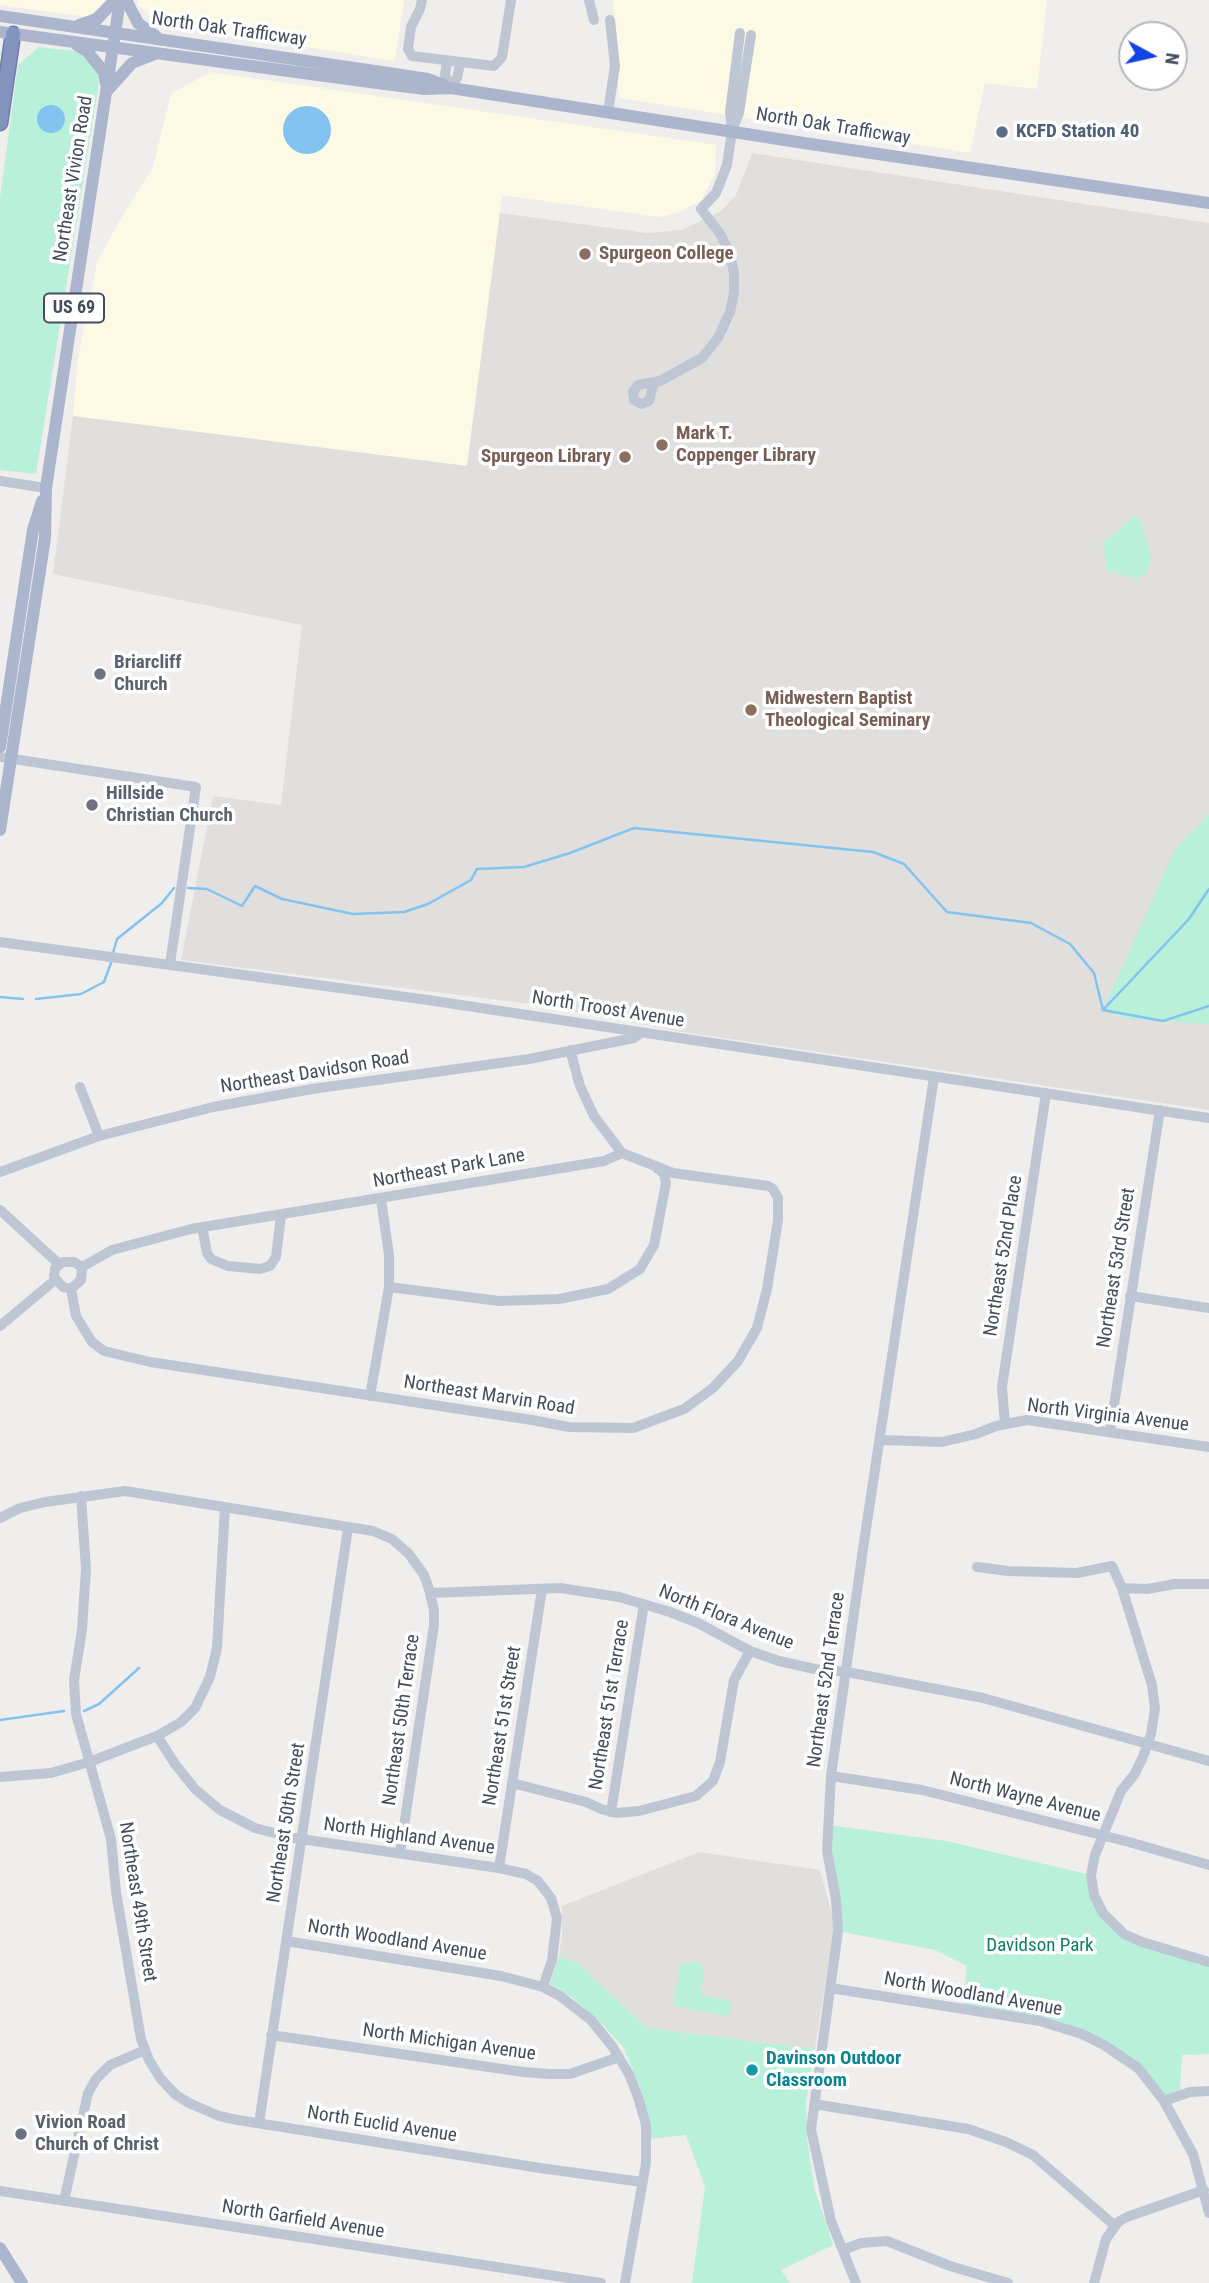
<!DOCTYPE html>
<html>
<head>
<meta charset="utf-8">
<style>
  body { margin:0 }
  #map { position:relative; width:1209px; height:2283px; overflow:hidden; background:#f0eded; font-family:"Roboto Condensed",sans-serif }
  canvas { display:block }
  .north { position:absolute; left:1118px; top:21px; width:70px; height:70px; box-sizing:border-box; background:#fff; border:2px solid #b4b7bd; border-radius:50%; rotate:98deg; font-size:19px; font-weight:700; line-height:28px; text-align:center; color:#444c5b }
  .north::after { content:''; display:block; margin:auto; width:24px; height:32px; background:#1244e4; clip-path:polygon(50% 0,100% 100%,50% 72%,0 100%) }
</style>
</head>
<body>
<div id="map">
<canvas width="1209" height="2283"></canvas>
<div class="north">N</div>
</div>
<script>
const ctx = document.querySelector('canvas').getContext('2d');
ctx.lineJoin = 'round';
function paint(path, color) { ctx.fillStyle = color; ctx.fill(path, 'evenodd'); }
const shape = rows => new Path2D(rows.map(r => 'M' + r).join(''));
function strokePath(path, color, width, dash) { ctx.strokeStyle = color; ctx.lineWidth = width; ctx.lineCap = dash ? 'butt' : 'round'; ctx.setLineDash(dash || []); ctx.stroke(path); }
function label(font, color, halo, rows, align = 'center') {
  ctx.font = font + ' "Roboto Condensed",sans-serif'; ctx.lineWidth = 7; ctx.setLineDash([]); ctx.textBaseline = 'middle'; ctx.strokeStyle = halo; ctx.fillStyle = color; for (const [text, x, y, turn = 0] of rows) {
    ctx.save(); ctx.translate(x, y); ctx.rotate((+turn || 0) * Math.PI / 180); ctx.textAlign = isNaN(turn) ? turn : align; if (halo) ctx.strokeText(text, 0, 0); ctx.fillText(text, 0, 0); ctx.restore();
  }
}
paint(shape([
  [0,0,105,0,104,3,87,17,0,5],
  [138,0,404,0,395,61,158,24,137,4],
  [613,0,1047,0,1037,89,985,83,970,153,619,98],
  [210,72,716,145,715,174,701,200,681,212,660,217,502,195,467,466,73,416,78,359,97,262,120,220,153,167,171,94]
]), '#fcfae4');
paint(shape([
  [752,153,1209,223,1209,1110,683,1032,547,1006,181,960,213,796,281,805,302,625,53,574,73,416,467,466,500,213,647,233,681,230,720,212,736,195],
  [699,1852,820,1870,832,1914,833,1935,815,2049,647,2028,577,1963,559,1956,562,1935,562,1906]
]), '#e1dede');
paint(shape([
  [39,47,83,52,101,70,36,474,0,470,0,198,18,65],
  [1136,515,1140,518,1151,555,1149,566,1145,574,1137,579,1107,571,1103,543],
  [1209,814,1209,1024,1128,1019,1103,1010,1174,851],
  [828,1825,946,1841,1091,1875,1094,1895,1116,1928,1209,1962,1209,2054,1182,2055,1180,2096,1164,2101,1118,2054,1059,2026,963,2009,967,1966,935,1950,838,1931],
  [559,1956,577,1963,647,2028,815,2049,806,2102,807,2140,815,2190,833,2245,781,2270,790,2283,692,2283,705,2187,686,2135,650,2139,643,2095,624,2048,600,2022,573,1998,550,1984],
  [701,1962,704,1972,701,1995,732,2001,729,2016,675,2006,673,2004,680,1966,682,1964]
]), '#b8f0d9');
paint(shape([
  '37 119a14 14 0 1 1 28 0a14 14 0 1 1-28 0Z',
  '283 130a24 24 0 1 1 48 0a24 24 0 1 1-48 0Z'
]), '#83c3ef');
strokePath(shape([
  [188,888,207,889,242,906,255,886,282,899,353,914,404,912,428,904,471,880,477,869,524,867,570,853,634,828,873,852,904,864,947,912,1031,923,1070,944,1094,973,1103,1010,1163,1021,1209,1006],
  [113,953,117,939,162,903,174,888],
  [0,997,23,999],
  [36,999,81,994,104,982,112,960],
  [1103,1010,1189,919,1209,889],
  [84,1711,99,1704,139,1668],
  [0,1720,64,1711]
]), '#83c3ef', 2.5);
const highway = shape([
  [0,123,13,34]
]);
strokePath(highway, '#6d7eaa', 17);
strokePath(shape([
  [422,0,420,9,411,27,408,49,412,56,494,66,502,57,511,0],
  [589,0,594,20],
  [447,62,445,75,451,88],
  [451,88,457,78,460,64],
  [608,112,615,66,610,20],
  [732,130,739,113,751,35],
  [654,383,649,401,641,404,634,400,633,392,638,385,660,381,702,358,718,338,730,312,734,293,734,273,730,255,721,235,701,209,716,193,727,165,732,131,730,112,740,33],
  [0,481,46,488],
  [0,757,196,787,170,964],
  [0,942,428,1000,1209,1118],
  [80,1087,99,1136],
  [0,1172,99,1136,213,1107,312,1089,529,1059,634,1038,641,1033],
  [0,1210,59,1264],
  [202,1227,207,1253,211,1259,228,1266,260,1269,270,1266,276,1257,281,1215],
  [63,1262,74,1262,82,1267,81,1280,71,1289,63,1287,54,1277,55,1268,63,1262],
  [82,1267,112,1250,191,1229,604,1161,622,1153],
  [389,1287,499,1301,559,1299,608,1289,640,1269,654,1245,666,1183,664,1174,658,1169],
  [71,1289,76,1316,92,1342,104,1351,150,1362,532,1420,569,1427,633,1428,684,1409,713,1388,738,1361,757,1328,767,1289,778,1220,778,1198,773,1189,768,1186,673,1173,622,1153,594,1116,580,1086,570,1050],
  [1130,1296,1209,1308],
  [0,1326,55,1280],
  [370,1396,389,1287,389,1255,381,1199],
  [1005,1424,1002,1387,1046,1093],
  [1110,1431,1160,1110],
  [880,1440,942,1442,976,1434,996,1426,1027,1420,1209,1447],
  [81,1496,86,1569,82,1630,74,1680,76,1714,111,1839,116,1892,141,2039,149,2060,160,2078,176,2095,189,2103,219,2116,238,2120,540,2168,642,2182],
  [0,1518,20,1508,45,1502,125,1491,373,1531,392,1539,409,1554,424,1575,429,1589,434,1610,434,1625,400,1853],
  [977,1567,1008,1571,1077,1573,1112,1566,1122,1588,1152,1685,1155,1709,1151,1734,1143,1757,1134,1775,1121,1791,1095,1855,1091,1875,1094,1895,1103,1913,1124,1934,1142,1942,1209,1962],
  [1122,1588,1147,1589,1175,1584,1209,1584],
  [431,1593,560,1588,619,1597,670,1612,698,1623,750,1651,779,1661,815,1669,847,1672,983,1698,1209,1761],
  [157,1736,175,1764,195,1789,220,1810,255,1828,294,1838,499,1868,526,1874,538,1881,551,1898,557,1918,552,1960,543,1987],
  [831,1776,922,1790,1129,1842,1209,1865],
  [0,1777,51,1773,89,1762,157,1736,181,1722,195,1708,210,1677,217,1648,225,1507],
  [512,1783,586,1802,601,1809,616,1813,639,1811,696,1796,713,1781,720,1762,734,1680,750,1651],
  [611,1812,644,1604],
  [499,1868,542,1589],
  [286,1941,501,1976,543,1987,560,1996,591,2020,612,2046,629,2074,638,2097,646,2125,646,2163,625,2283],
  [830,1988,1040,2021,1082,2034,1104,2045,1138,2068,1164,2101,1193,2154,1209,2213],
  [271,2035,523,2072,549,2074,570,2074,619,2057],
  [1164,2101,1190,2092,1209,2091],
  [814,2104,968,2129,1006,2142,1033,2155,1114,2225],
  [259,2123,348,1528],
  [0,2191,601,2283],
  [64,2201,88,2093,96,2079,110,2065,145,2050],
  [843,2250,861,2243,887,2241,950,2266,1008,2283],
  [856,2283,831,2221,811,2129,838,1931,836,1899,827,1851,831,1776,863,1549,934,1077],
  [1094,2283,1106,2239,1118,2222,1127,2217,1204,2190]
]), '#bfc6d3', 10);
strokePath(shape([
  [126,0,138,23,157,37],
  [0,16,395,74,428,79,444,85],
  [79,25,97,19,115,0],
  [0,32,377,83,425,89,451,88,804,143,1209,203],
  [77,45,87,51,104,72,106,84],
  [107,91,132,63,155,54],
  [0,747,33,530,42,501],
  [0,830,45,538,46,488,120,0],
  [0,2248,22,2283]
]), '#abb5cd', 12);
strokePath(highway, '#8293be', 14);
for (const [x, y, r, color] of [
  [1002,132,7,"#5c6f8a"],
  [585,254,7,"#8d6e63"],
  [662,445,7,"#8d6e63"],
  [625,457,7,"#8d6e63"],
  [100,674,7,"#6b7280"],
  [751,710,7,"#8d6e63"],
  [92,805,7,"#6b7280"],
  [752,2070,7,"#0f9aa8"],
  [21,2134,7,"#6b7280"]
]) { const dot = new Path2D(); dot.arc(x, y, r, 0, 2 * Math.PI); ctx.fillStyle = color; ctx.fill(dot); strokePath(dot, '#fff', 2.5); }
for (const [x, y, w] of [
  [74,308,60]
]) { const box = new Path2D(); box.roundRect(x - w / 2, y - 14.5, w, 29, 5); ctx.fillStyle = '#fff'; ctx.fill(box); strokePath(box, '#444c5b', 2); }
label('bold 18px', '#444c5b', null, [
  ["US 69",74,308]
]);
label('19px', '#444c5b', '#fff', [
  ["North Oak Trafficway",229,30,8],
  ["North Oak Trafficway",833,127,9],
  ["Northeast Vivion Road",74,179,-81],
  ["North Troost Avenue",608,1010,9],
  ["Northeast Davidson Road",315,1073,-9],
  ["Northeast Park Lane",449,1169,-10],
  ["Northeast 52nd Place",1004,1256,-81],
  ["Northeast 53rd Street",1117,1268,-81],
  ["Northeast Marvin Road",489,1396,9],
  ["North Virginia Avenue",1108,1416,7],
  ["North Flora Avenue",726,1618,22],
  ["Northeast 52nd Terrace",827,1680,-82],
  ["Northeast 51st Terrace",610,1705,-81],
  ["Northeast 50th Terrace",402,1720,-82],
  ["Northeast 51st Street",503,1726,-81],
  ["North Wayne Avenue",1025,1798,14],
  ["Northeast 50th Street",287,1823,-81],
  ["North Highland Avenue",409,1837,8],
  ["Northeast 49th Street",137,1902,81],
  ["North Woodland Avenue",397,1941,9],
  ["North Woodland Avenue",973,1995,10],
  ["North Michigan Avenue",449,2043,8],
  ["North Euclid Avenue",382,2125,9],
  ["North Garfield Avenue",303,2220,9]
]);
label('bold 19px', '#4e5e75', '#fff', [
  ["KCFD Station 40",1016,132]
], 'left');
label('bold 19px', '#785e54', '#fff', [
  ["Spurgeon College",599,254],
  ["Mark T.",676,434],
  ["Coppenger Library",676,456],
  ["Spurgeon Library",611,457,"right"],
  ["Midwestern Baptist",765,699],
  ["Theological Seminary",765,721]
], 'left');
label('bold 19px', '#5b616d', '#fff', [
  ["Briarcliff",114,663],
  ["Church",114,685],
  ["Hillside",106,794],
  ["Christian Church",106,816],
  ["Vivion Road",35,2123],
  ["Church of Christ",35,2145]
], 'left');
label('19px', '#137e5e', '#fff', [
  ["Davidson Park",1040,1946]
]);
label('bold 19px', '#0d838f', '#fff', [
  ["Davinson Outdoor",766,2059],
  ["Classroom",766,2081]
], 'left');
</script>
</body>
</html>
